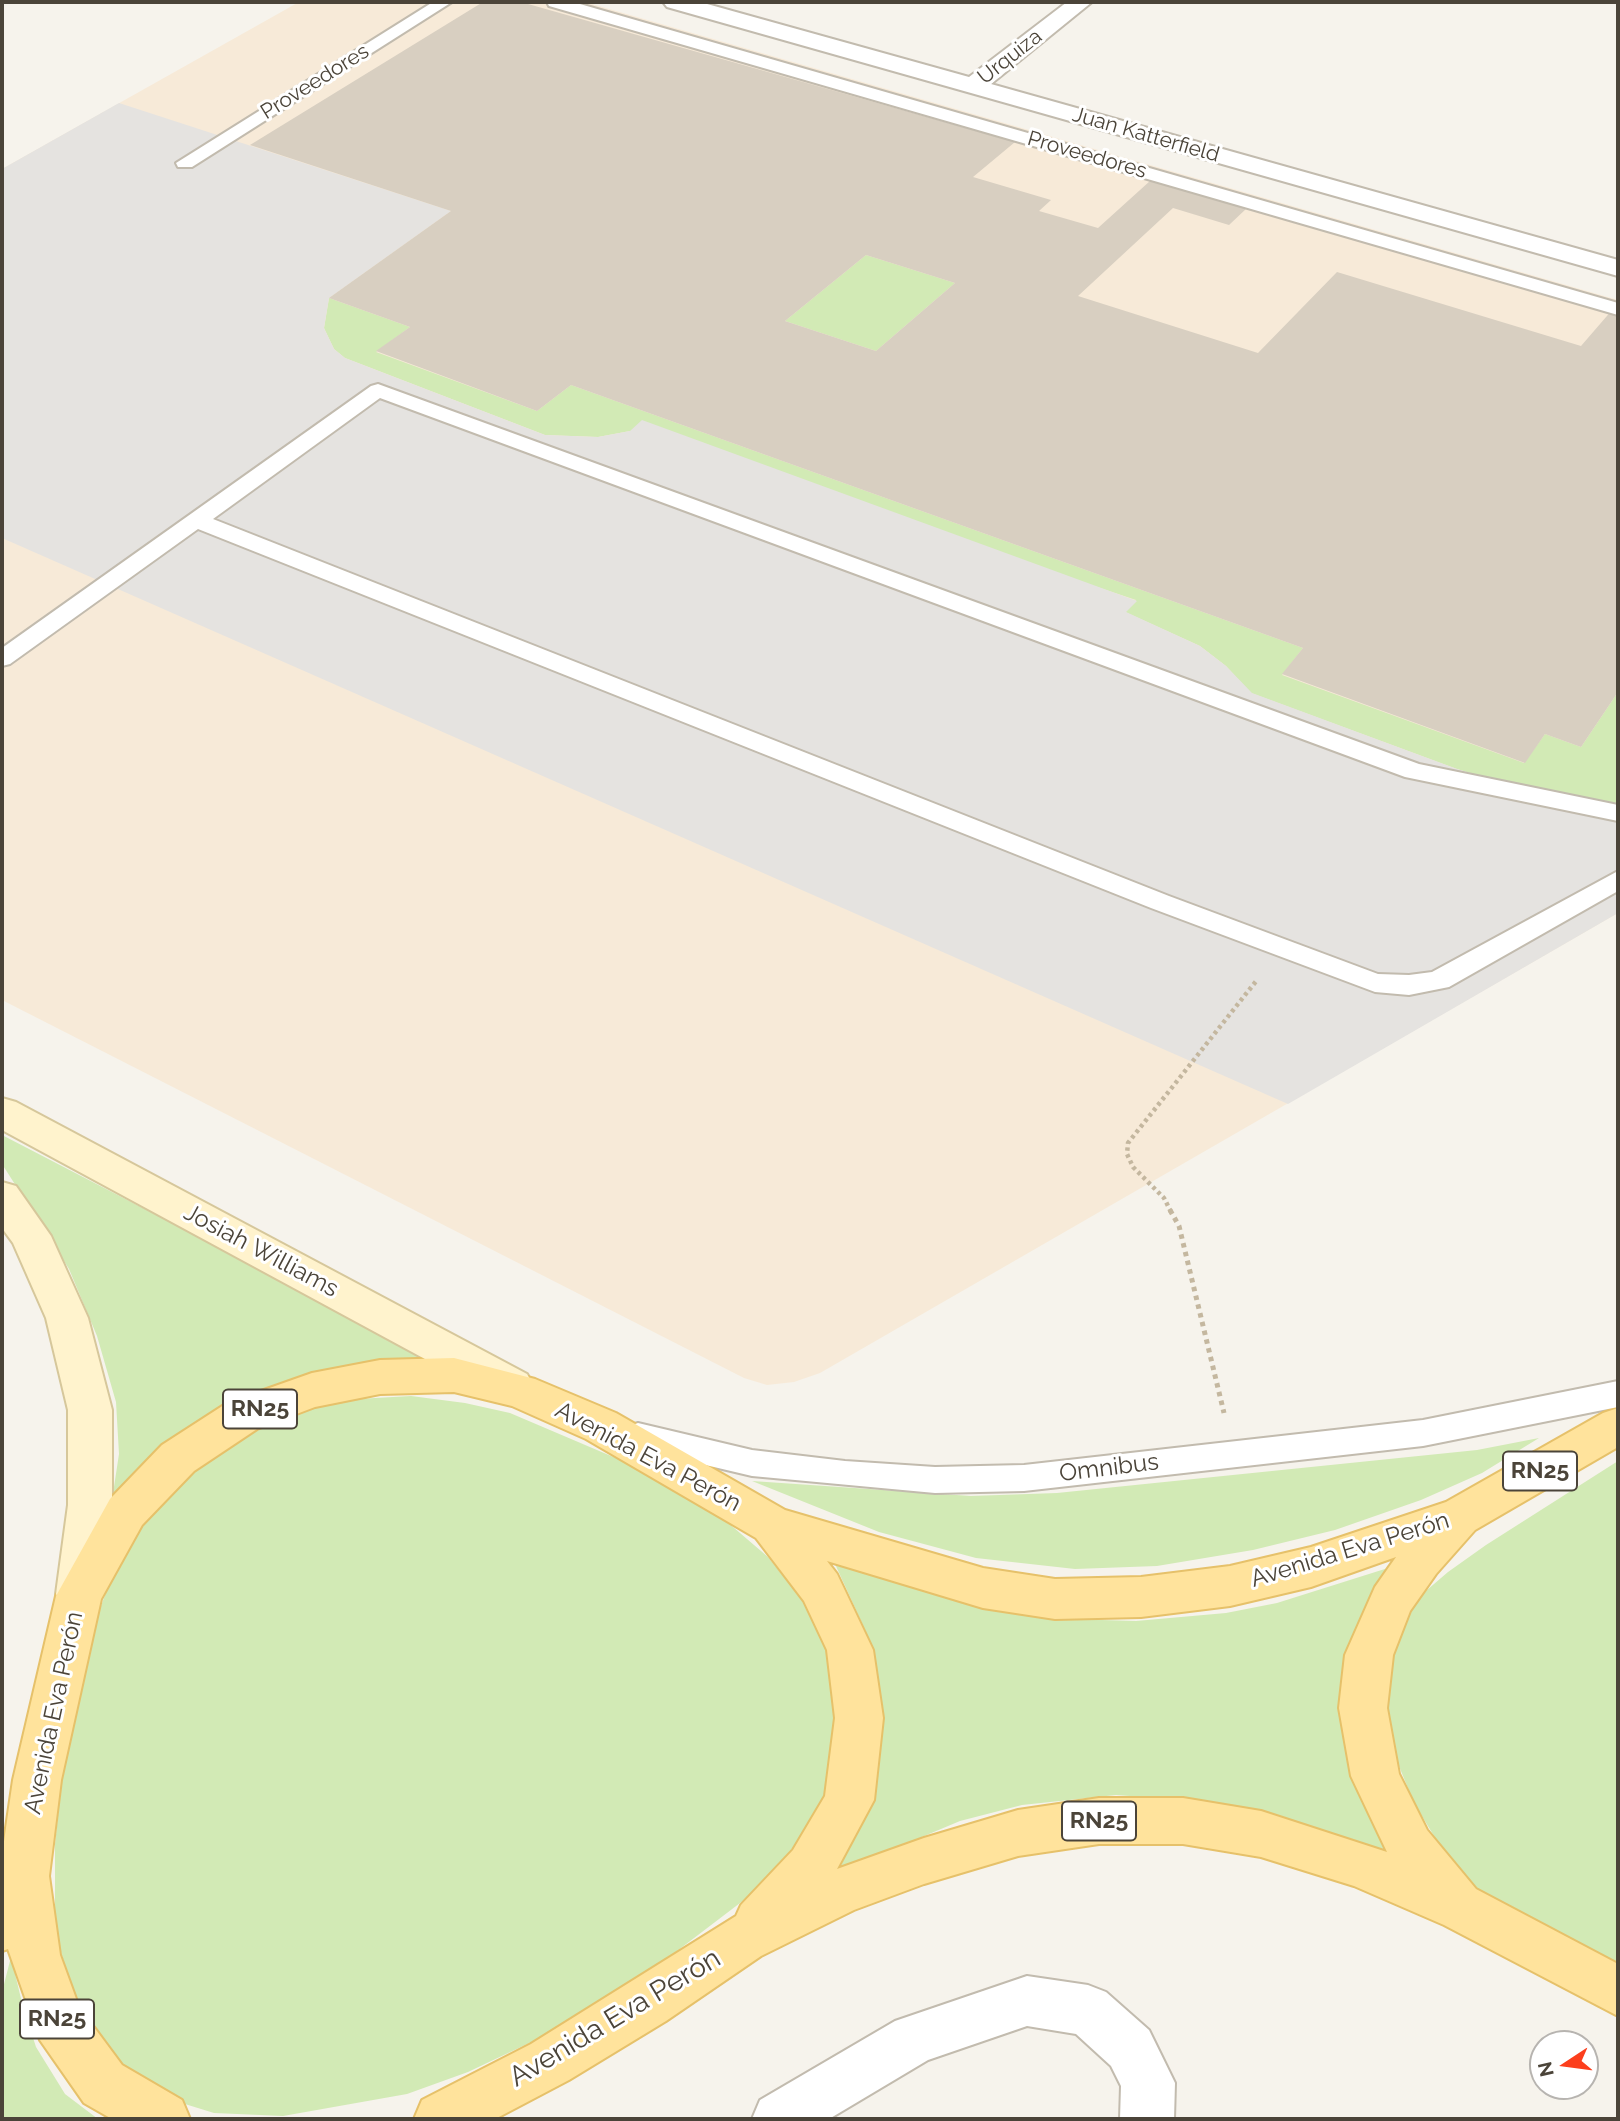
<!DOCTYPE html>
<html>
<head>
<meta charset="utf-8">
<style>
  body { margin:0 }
  #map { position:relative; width:1620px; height:2121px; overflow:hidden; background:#f6f3ec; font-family:Raleway,sans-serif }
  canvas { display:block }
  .frame { position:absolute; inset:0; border:4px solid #4b4439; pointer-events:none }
  .north { position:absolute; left:1529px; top:2030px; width:70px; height:70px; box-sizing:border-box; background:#fff; border:2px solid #b7b4b0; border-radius:50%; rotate:257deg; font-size:19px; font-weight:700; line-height:28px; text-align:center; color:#4b4439 }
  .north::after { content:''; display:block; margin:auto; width:24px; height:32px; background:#fc3f1d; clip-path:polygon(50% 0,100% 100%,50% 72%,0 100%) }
</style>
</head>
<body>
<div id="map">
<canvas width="1620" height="2121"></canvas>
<div class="frame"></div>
<div class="north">N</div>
</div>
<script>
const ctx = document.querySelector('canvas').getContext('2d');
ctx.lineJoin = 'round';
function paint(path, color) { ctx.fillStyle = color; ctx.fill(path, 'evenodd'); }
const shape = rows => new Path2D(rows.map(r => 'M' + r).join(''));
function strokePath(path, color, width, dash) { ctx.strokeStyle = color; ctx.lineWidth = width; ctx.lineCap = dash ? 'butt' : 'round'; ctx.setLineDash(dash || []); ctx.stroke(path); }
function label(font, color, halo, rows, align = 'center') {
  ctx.font = font + ' Raleway,sans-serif'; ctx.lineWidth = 6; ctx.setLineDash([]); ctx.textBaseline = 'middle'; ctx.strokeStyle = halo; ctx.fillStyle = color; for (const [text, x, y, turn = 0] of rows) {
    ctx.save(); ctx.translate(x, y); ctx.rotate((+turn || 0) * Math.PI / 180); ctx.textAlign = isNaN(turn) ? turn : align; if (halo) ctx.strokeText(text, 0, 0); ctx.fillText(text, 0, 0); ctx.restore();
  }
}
paint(shape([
  [299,2,585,2,1618,300,1618,913,820,1373,794,1382,767,1385,744,1378,2,1000,2,169]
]), '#f7ead8');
paint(shape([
  [866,255,955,283,876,351,785,321],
  [329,298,410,327,376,352,537,411,571,385,1303,648,1282,675,1524,763,1545,734,1581,747,1618,692,1618,808,1535,793,1457,769,1251,693,1226,666,1200,646,1125,612,1136,600,630,431,598,437,545,435,345,358,334,349,324,328],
  [2,1135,434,1359,394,1359,349,1366,301,1376,248,1394,206,1417,110,1513,119,1454,116,1402,97,1336,69,1269,2,1164],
  [411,1396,465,1403,510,1413,658,1476,719,1515,768,1557,808,1607,828,1652,841,1707,828,1800,797,1850,744,1900,677,1951,563,2027,468,2072,407,2094,283,2116,214,2113,159,2096,111,2056,75,1999,55,1932,55,1844,68,1720,91,1633,115,1568,156,1504,200,1463,257,1427,310,1407,357,1399],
  [1539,1438,1482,1473,1421,1500,1335,1530,1253,1550,1157,1566,1075,1569,976,1558,879,1532,752,1481,971,1496,1057,1493,1477,1450],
  [1618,1461,1618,1970,1536,1929,1487,1899,1448,1859,1414,1803,1388,1739,1383,1692,1390,1646,1413,1602,1448,1572,1486,1545],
  [830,1553,1068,1619,1136,1621,1226,1613,1277,1603,1388,1568,1362,1613,1351,1648,1392,1856,1197,1801,1116,1795,1022,1805,960,1821,898,1847,834,1880,867,1810,876,1681,866,1632],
  [11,1957,23,2007,36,2047,65,2094,98,2119,2,2119,2,1992]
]), '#d2eab5');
paint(shape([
  [119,103,451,211,329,298,324,328,334,349,345,358,545,435,598,437,630,431,642,420,1137,601,1126,612,1200,646,1226,666,1252,693,1457,769,1535,793,1618,808,1618,913,1288,1104,2,538,2,169]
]), '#e5e3e0');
paint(shape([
  [483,2,521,2,1015,142,973,177,1051,200,1039,211,1098,228,1150,181,1247,208,1229,225,1173,208,1078,296,1258,353,1337,272,1581,346,1613,309,1618,311,1618,692,1581,747,1545,734,1525,763,1282,674,1303,648,571,385,537,411,376,351,410,327,329,298,451,211,250,145],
  [866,255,955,283,876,351,785,321]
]), '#d8cfc1');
const lane = shape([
  [433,2,452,2,192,167,178,167,176,163,433,2],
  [547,2,573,2,1618,303,1618,315,549,6,547,2],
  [378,384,1419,764,1618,805,1618,821,1405,777,380,398,213,519,1169,896,1378,974,1409,975,1432,972,1618,871,1618,891,1449,987,1409,995,1375,992,1151,908,198,529,10,664,2,666,2,648,371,386,378,384],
  [1618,1381,1618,1407,1423,1446,1024,1491,935,1493,752,1476,638,1449,627,1445,622,1436,627,1427,638,1423,752,1450,845,1461,935,1467,1024,1465,1423,1420,1618,1381]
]);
const street = shape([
  [663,2,700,2,969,77,1067,2,1092,2,991,84,1618,260,1618,276,667,7,663,2],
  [1027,1976,1088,1985,1106,1992,1149,2030,1175,2083,1174,2119,1120,2119,1121,2086,1111,2066,1076,2034,1027,2026,928,2060,829,2119,752,2119,760,2100,895,2021,1027,1976]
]);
const secondary = shape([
  [2,1098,16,1102,527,1374,534,1386,527,1398,512,1403,497,1398,2,1130,2,1098],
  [2,1182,16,1186,51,1236,88,1318,112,1410,112,1505,102,1594,95,1608,79,1614,63,1608,56,1594,68,1505,68,1410,46,1318,13,1243,2,1228,2,1182]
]);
const primary = shape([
  [454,1358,535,1379,616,1413,785,1510,983,1568,1055,1579,1141,1577,1230,1566,1311,1547,1446,1502,1603,1413,1618,1408,1618,1447,1475,1530,1436,1574,1410,1611,1393,1655,1387,1708,1399,1774,1427,1830,1476,1889,1618,1964,1618,2016,1444,1925,1354,1886,1261,1857,1183,1844,1099,1844,1018,1856,924,1884,854,1910,761,1956,666,2021,569,2080,495,2119,414,2119,422,2100,531,2044,736,1916,741,1905,793,1850,825,1796,835,1718,827,1650,804,1601,756,1538,586,1439,512,1406,454,1392,380,1394,315,1407,257,1429,194,1471,142,1525,101,1599,61,1780,49,1876,60,1955,79,2007,122,2065,182,2100,190,2119,112,2119,84,2103,40,2040,8,1949,2,1951,2,1855,13,1780,56,1596,110,1499,162,1445,227,1403,312,1373,380,1360,454,1358],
  [1396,1557,1375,1587,1345,1655,1339,1708,1351,1776,1387,1852,1261,1811,1183,1798,1099,1798,1018,1810,924,1838,837,1869,874,1800,883,1718,873,1650,837,1574,827,1561,983,1608,1055,1619,1141,1617,1230,1606,1311,1587,1396,1557]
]);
strokePath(lane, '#c2bbae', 4);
strokePath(street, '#c2bbae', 4);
strokePath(secondary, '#d6c79b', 4);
strokePath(primary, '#e6c16a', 4);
strokePath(shape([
  [1171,1212,1164,1198,1133,1167,1127,1154,1128,1143,1257,980]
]), '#c4b79f', 4.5, [3.5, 3.5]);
strokePath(shape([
  [1170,1210,1179,1226,1224,1413]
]), '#c4b79f', 5, [4.5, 4.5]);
paint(lane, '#fff');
paint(street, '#fff');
paint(secondary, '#fff3cd');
paint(primary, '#ffe39c');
label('21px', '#4b4439', '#fff', [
  ["Urquiza",1010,57,-38],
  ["Proveedores",315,82,-32],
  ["Juan Katterfield",1146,135,16],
  ["Proveedores",1087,155,16]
]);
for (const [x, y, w] of [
  [260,1409,74],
  [1540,1471,74],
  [1099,1821,74],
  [57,2019,74]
]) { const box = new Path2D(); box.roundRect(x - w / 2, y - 19.5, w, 39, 5); ctx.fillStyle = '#fff'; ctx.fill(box); strokePath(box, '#4b4439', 2); }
label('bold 23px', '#4b4439', null, [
  ["RN25",260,1409],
  ["RN25",1540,1471],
  ["RN25",1099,1821],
  ["RN25",57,2019]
]);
label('24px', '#4b4439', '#fff', [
  ["Josiah Williams",261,1251,28],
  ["Avenida Eva Perón",648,1457,28],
  ["Omnibus",1109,1468,-7],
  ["Avenida Eva Perón",1350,1550,-17],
  ["Avenida Eva Perón",54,1713,-78]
]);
label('28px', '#4b4439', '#fff', [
  ["Avenida Eva Perón",615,2018,-31]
]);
</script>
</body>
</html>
